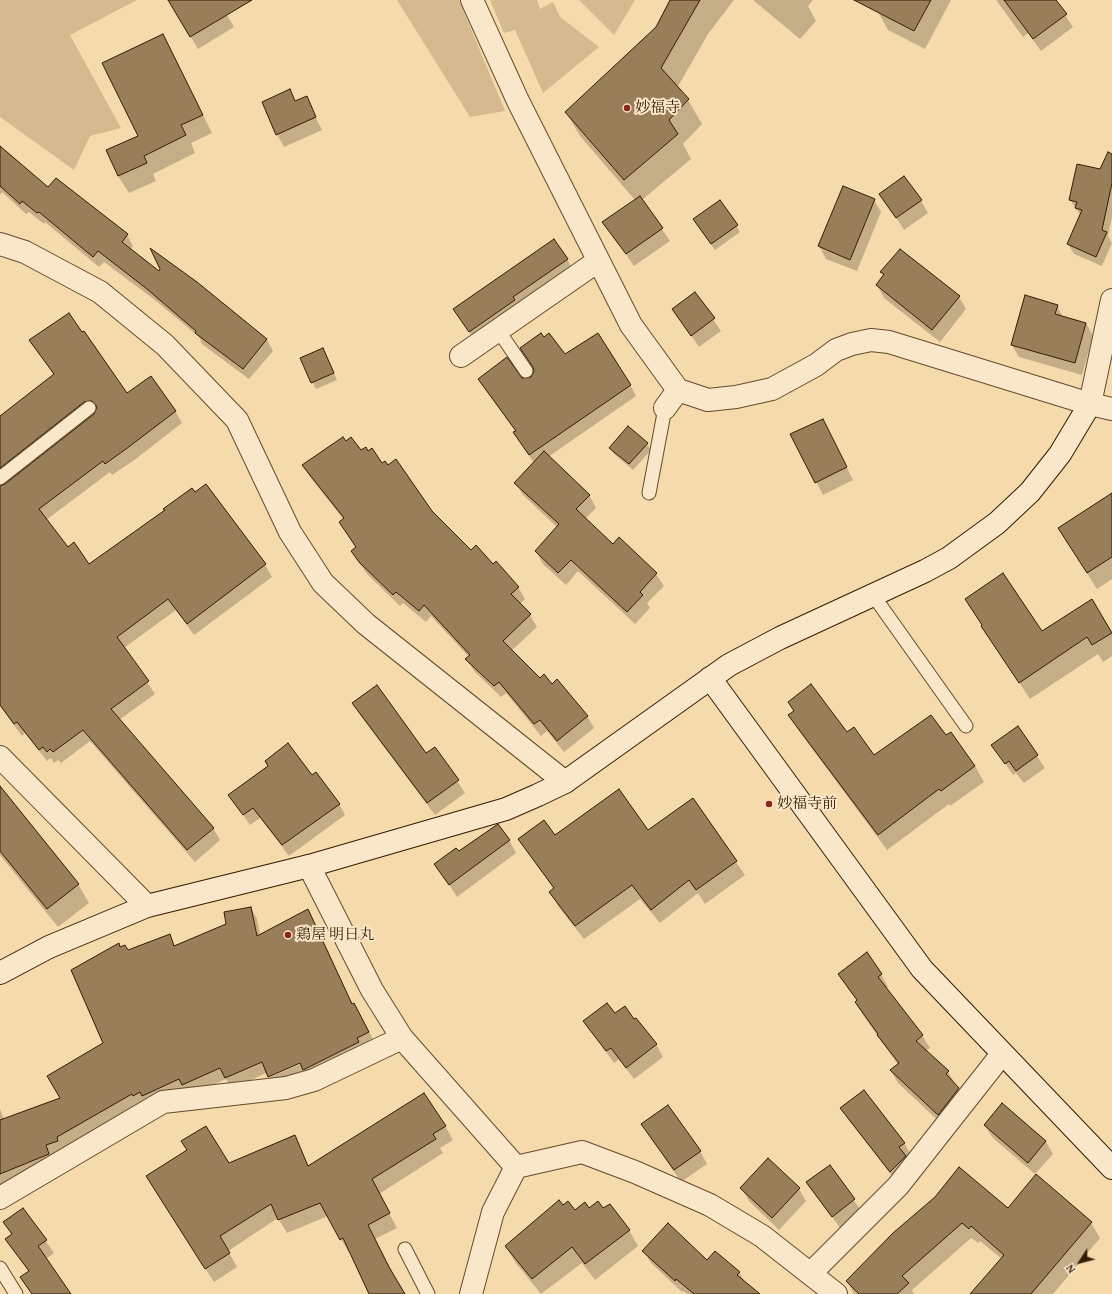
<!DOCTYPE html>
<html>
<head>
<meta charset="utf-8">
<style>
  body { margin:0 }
  #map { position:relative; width:1112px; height:1294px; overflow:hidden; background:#f5daab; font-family:"Gentium Book Plus",serif }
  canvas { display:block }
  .north { position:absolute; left:1060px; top:1242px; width:40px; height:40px; -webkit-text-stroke:3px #f8e7c8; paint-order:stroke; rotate:234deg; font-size:11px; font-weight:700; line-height:16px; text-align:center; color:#351b02 }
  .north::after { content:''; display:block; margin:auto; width:14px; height:18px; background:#351b02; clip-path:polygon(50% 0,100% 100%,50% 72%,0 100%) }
</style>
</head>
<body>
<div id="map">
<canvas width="1112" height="1294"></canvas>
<div class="north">N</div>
</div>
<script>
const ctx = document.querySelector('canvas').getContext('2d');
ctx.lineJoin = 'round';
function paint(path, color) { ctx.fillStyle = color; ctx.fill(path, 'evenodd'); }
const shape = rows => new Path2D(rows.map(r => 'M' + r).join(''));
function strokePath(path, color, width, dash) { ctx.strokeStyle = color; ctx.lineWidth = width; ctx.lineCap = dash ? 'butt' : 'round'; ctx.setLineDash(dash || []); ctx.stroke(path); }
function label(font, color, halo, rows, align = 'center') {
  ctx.font = font + ' "Gentium Book Plus","Noto Serif JP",serif'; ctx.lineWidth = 4; ctx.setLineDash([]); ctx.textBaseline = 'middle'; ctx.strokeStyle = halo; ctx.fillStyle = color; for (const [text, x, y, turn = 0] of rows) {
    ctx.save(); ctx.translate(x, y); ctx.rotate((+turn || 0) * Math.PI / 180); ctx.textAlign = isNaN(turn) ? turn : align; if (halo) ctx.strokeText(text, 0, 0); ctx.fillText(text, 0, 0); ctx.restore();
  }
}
paint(shape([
  [0,0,137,0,70,35,121,128,90,136,74,170,0,117],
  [397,0,459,0,505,111,470,117],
  [490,0,537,0,540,9,553,2,560,17,599,47,543,93,515,30,504,33],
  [579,0,635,0,614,35]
]), '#d4ba8e');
paint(shape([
  [178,0,218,0,234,27,198,49,171,4],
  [671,0,734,0,708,34,677,88,688,100,702,124,683,144,691,159,642,200,670,241,634,266,604,223,635,200,580,136,566,112,657,27],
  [753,0,813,0,808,6,816,21,800,39],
  [884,0,951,0,925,49,888,30,878,12],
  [996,0,1055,0,1073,27,1041,51,1028,33,1023,37],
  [163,35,212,133,191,143,195,153,153,174,156,181,129,193,118,176,139,136],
  [289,90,296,102,306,98,322,130,284,147,277,134],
  [0,147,48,189,127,235,133,246,130,250,159,273,196,282,267,340,273,351,249,379,202,344,199,337,155,300,104,262,99,267,45,222,44,224,29,212,26,214,2,192,0,195],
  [1112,155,1112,217,1108,236,1112,243,1102,266,1074,254,1068,244,1081,216,1070,200,1101,170],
  [881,194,921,201,928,213,904,230],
  [874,200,881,212,857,271,826,259,819,246],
  [720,201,740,232,715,250,697,225],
  [567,259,574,272,477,344,455,310],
  [882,272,959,297,966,309,940,342,884,298,877,285,884,276],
  [695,293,721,331,699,347,673,309],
  [1057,306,1063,317,1086,323,1093,336,1082,375,1019,357,1012,345],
  [30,340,127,394,175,411,182,423,133,461,112,475,110,472,46,520,67,548,89,565,195,493,265,565,272,577,194,635,176,610,124,648,155,694,119,720,213,828,220,840,195,862,90,741,61,763,58,760,54,763,51,758,47,761,25,733,22,736,0,706,0,416,54,375],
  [95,413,5,485,0,487,2,484,91,414],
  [521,348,565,355,630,385,636,396,548,457,589,495,596,508,585,519,613,545,656,574,664,586,647,603,650,608,635,624,578,571,566,585,543,564,536,551,557,527,523,495,516,483,534,463,521,443,516,432,479,379,519,377,526,380,531,379,535,371],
  [326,355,337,380,316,389,301,359],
  [823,420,853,480,823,495,792,434],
  [628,427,647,444,651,450,633,470,614,454,610,448],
  [361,452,368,452,382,464,388,466,471,551,493,565,518,587,525,599,520,604,530,615,537,627,511,651,540,679,552,685,587,716,594,728,564,752,547,731,541,736,506,693,501,697,474,671,467,659,469,657,431,616,426,622,403,603,400,606,367,574,359,563,352,551,356,548,340,522,344,520,310,477,303,466],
  [1112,495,1112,579,1097,589,1069,545],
  [1092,600,1112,632,1112,656,1103,662,1098,654,1030,699,982,626,1041,632],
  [354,703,426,755,435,748,465,793,435,815,361,716],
  [790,716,874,757,946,737,975,766,984,782,950,806,949,804,887,850,799,731],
  [1018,728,1045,768,1024,783,1016,773,1013,775,993,745],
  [311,777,339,804,345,815,289,856,260,818,250,825,230,795],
  [692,800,745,875,705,904,698,893,660,923,640,899,584,939,558,906,550,892,554,889,519,840,648,831],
  [0,810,78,884,89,903,58,927,0,855],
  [509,840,516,853,457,897,436,864,459,853],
  [251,908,257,919,260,935,308,910,353,1005,354,1004,360,1015,375,1043,276,1087,270,1077,305,1062,304,1061,268,1072,232,1089,226,1079,189,1096,139,1105,62,1149,63,1152,0,1189,0,1109,4,1120,61,1099,104,1043,120,949,128,951,169,936,176,947,228,925],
  [839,974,881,974,888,987,886,988,922,1035,930,1048,926,1051,948,1072,966,1101,945,1127,898,1083,891,1071,898,1065,863,1015,856,1003,858,1001],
  [615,1015,634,1020,656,1044,663,1057,634,1079,619,1059,614,1063,584,1021],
  [1002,1105,1046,1142,1053,1154,1035,1174,993,1138,985,1126],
  [842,1108,904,1143,911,1155,898,1184,849,1120],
  [642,1125,700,1151,707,1164,681,1182],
  [445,1126,453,1140,440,1148,443,1153,379,1194,397,1228,375,1239,404,1294,373,1294,351,1252,349,1253,328,1216,287,1233,278,1218,228,1251,237,1267,214,1282,155,1190,229,1164,294,1137,309,1167],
  [829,1166,862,1212,840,1228,808,1182],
  [741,1188,799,1189,806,1201,779,1230,749,1201],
  [563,1206,575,1212,589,1209,603,1210,629,1230,638,1246,595,1280,582,1263,541,1294,515,1262,506,1246],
  [23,1209,54,1253,46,1259,70,1294,32,1294,29,1289,29,1272,17,1253,12,1235,5,1223],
  [1008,1209,1091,1223,1100,1238,1053,1294,972,1294,1002,1259,980,1241,978,1243,971,1238,912,1290,914,1294,854,1294,847,1281,894,1234],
  [644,1251,707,1261,739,1272,745,1282,759,1294,687,1294,683,1291,682,1292,651,1263]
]), '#0003');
const building = shape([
  [168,0,252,0,190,37,168,0],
  [670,0,700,0,661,68,689,99,669,120,678,134,624,180,565,112,656,27,670,0],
  [854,0,931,0,914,31,854,0],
  [1004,0,1056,0,1067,14,1033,39,1004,0],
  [163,34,203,115,181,125,186,135,144,156,147,163,118,176,106,150,138,136,102,63,163,34],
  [290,89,295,101,307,96,316,117,276,135,262,102,290,89],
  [0,146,48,187,56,178,128,234,122,242,159,271,160,269,150,248,197,282,267,339,243,369,195,333,196,331,147,289,98,251,93,257,39,212,37,213,22,201,20,204,0,186,0,146],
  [1108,152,1112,154,1112,183,1102,230,1107,232,1096,257,1067,244,1082,210,1075,208,1077,202,1069,200,1077,164,1100,169,1108,152],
  [904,176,922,200,896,218,879,194,904,176],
  [843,186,875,199,850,260,818,246,843,186],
  [640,196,663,228,626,254,602,222,640,196],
  [720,200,738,225,711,244,693,219,720,200],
  [554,239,568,259,513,297,515,300,469,332,453,309,554,239],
  [900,249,960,296,932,330,876,285,884,274,880,272,900,249],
  [695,292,715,318,691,336,672,309,695,292],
  [1025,295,1058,305,1055,314,1086,323,1075,363,1011,345,1025,295],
  [69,313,82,332,84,331,127,393,151,376,176,411,126,449,105,464,103,461,39,509,68,547,74,542,89,564,165,510,163,509,192,488,195,492,206,484,266,564,187,624,168,599,117,637,149,681,111,709,214,828,187,850,83,730,53,752,50,749,47,752,43,747,39,750,17,722,14,724,0,705,0,486,5,484,94,414,97,407,92,401,84,402,0,468,0,416,54,374,29,340,69,313],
  [541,333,544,337,549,333,565,354,598,333,631,385,529,455,513,432,516,431,478,379,507,357,522,378,531,377,534,371,533,367,520,348,541,333],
  [323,348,334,373,311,383,300,358,323,348],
  [823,419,847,467,815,483,790,434,823,419],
  [628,426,648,443,629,464,609,448,628,426],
  [343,437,346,441,351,437,361,450,366,447,368,451,372,448,382,463,385,461,388,465,396,459,432,511,471,550,476,545,493,564,496,561,519,587,511,594,531,614,503,641,540,678,544,674,552,684,557,679,588,716,557,741,540,720,534,724,499,682,494,686,465,659,470,655,424,605,419,611,396,592,393,595,359,562,351,551,356,547,339,522,344,518,302,465,343,437],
  [544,451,590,495,576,509,613,544,619,537,657,573,640,592,643,595,627,612,571,560,558,573,535,551,559,524,514,483,544,451],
  [1112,493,1112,557,1087,573,1058,528,1112,493],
  [1003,573,1042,631,1092,599,1112,633,1092,645,1087,637,1019,683,981,626,982,625,965,599,1003,573],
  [811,684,847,732,854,727,874,755,931,715,946,735,951,732,975,766,941,791,939,789,878,835,788,715,794,711,788,702,811,684],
  [377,685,426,753,435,747,459,780,427,803,352,703,377,685],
  [1018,726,1038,755,1016,771,1009,761,1005,764,991,745,1018,726],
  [288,743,312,775,316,772,340,804,282,845,253,808,243,815,228,795,268,766,265,761,288,743],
  [0,786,79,884,47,909,0,851,0,786],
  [619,789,648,830,693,798,737,861,696,890,689,880,651,910,632,885,575,926,549,892,554,888,518,839,544,820,555,835,619,789],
  [498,824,510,840,449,885,434,864,456,848,459,851,498,824],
  [251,907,257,936,308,909,352,1004,354,1003,369,1032,357,1038,359,1042,303,1070,300,1063,268,1077,262,1062,225,1078,220,1068,182,1085,179,1079,142,1096,140,1092,133,1096,132,1094,57,1137,58,1141,46,1145,49,1154,0,1174,0,1120,60,1098,47,1076,103,1043,71,970,119,943,120,947,125,945,128,950,170,934,174,946,226,924,224,912,251,907],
  [867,952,882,974,878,977,923,1035,916,1041,949,1071,946,1074,959,1088,938,1115,890,1070,899,1063,877,1035,878,1034,855,1002,857,1000,838,974,867,952],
  [607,1003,615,1013,625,1006,634,1019,636,1018,657,1044,626,1068,611,1048,606,1051,583,1021,607,1003],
  [864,1090,905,1143,899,1147,906,1156,890,1172,840,1108,864,1090],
  [424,1093,446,1126,433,1134,436,1139,372,1179,390,1213,368,1225,389,1267,405,1294,369,1294,343,1238,340,1240,320,1203,278,1220,271,1204,220,1236,230,1253,205,1269,146,1176,187,1150,181,1141,206,1126,229,1163,295,1135,308,1166,424,1093],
  [1002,1103,1046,1141,1028,1163,984,1125,1002,1103],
  [668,1105,701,1151,674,1170,641,1124,668,1105],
  [768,1158,800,1188,772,1218,740,1188,768,1158],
  [830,1165,855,1199,832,1217,806,1182,830,1165],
  [959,1167,1008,1208,1036,1174,1092,1222,1031,1294,970,1294,1004,1255,971,1226,969,1229,962,1223,902,1276,909,1283,897,1294,859,1294,846,1281,893,1233,935,1197,959,1167],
  [559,1200,563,1205,568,1201,575,1210,585,1202,589,1208,598,1201,603,1208,610,1204,630,1230,585,1264,572,1247,532,1279,505,1246,559,1200],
  [23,1208,47,1240,38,1246,71,1294,32,1294,20,1277,29,1271,5,1239,12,1234,3,1222,23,1208],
  [668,1223,707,1260,715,1251,740,1272,737,1275,760,1294,694,1294,676,1279,675,1281,642,1251,668,1223]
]);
paint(building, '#997e5a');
strokePath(building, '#351b02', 1);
const lane = shape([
  [498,330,526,371],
  [0,478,89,408],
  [649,493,665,408],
  [873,595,966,726],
  [405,1249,428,1294],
  [0,1268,16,1294]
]);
const street = shape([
  [472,0,518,101,631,325,678,390,708,400,736,397,772,389,816,365,836,350,852,344,871,340,889,342,1090,404,1112,409],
  [0,244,25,252,100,292,165,345,237,420,290,532,323,583,366,624,565,782],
  [461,356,598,261],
  [1090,404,1112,300],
  [665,408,678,390],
  [0,757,147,906],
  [309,866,372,990,402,1038,516,1167],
  [0,1198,163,1102,286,1088,314,1080,402,1038],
  [811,1273,898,1186,1002,1054],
  [471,1294,493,1212,516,1167,582,1152,635,1172,710,1205,762,1236,836,1294]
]);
const secondary = shape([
  [710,678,922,969,1112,1168],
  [0,973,49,947,147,906,309,866,506,809,538,795,565,782,729,665,780,638,925,571,949,558,997,523,1030,492,1060,454,1090,404]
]);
strokePath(lane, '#654b2c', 15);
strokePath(street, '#654b2c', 24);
strokePath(secondary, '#351b02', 24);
strokePath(lane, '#f8e7c8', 13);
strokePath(street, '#f8e7c8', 22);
strokePath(secondary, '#f8e7c8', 22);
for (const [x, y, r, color] of [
  [627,108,4,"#8f2418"],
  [769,804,4,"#8f2418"],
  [288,935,4,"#8f2418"]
]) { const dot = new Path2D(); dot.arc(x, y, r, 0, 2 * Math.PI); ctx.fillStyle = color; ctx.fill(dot); strokePath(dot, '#f8e7c8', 1.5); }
label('15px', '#351b02', '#f8e7c8', [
  ["妙福寺",635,108],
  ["妙福寺前",777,804],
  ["鶏屋 明日丸",296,935]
], 'left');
</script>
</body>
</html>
